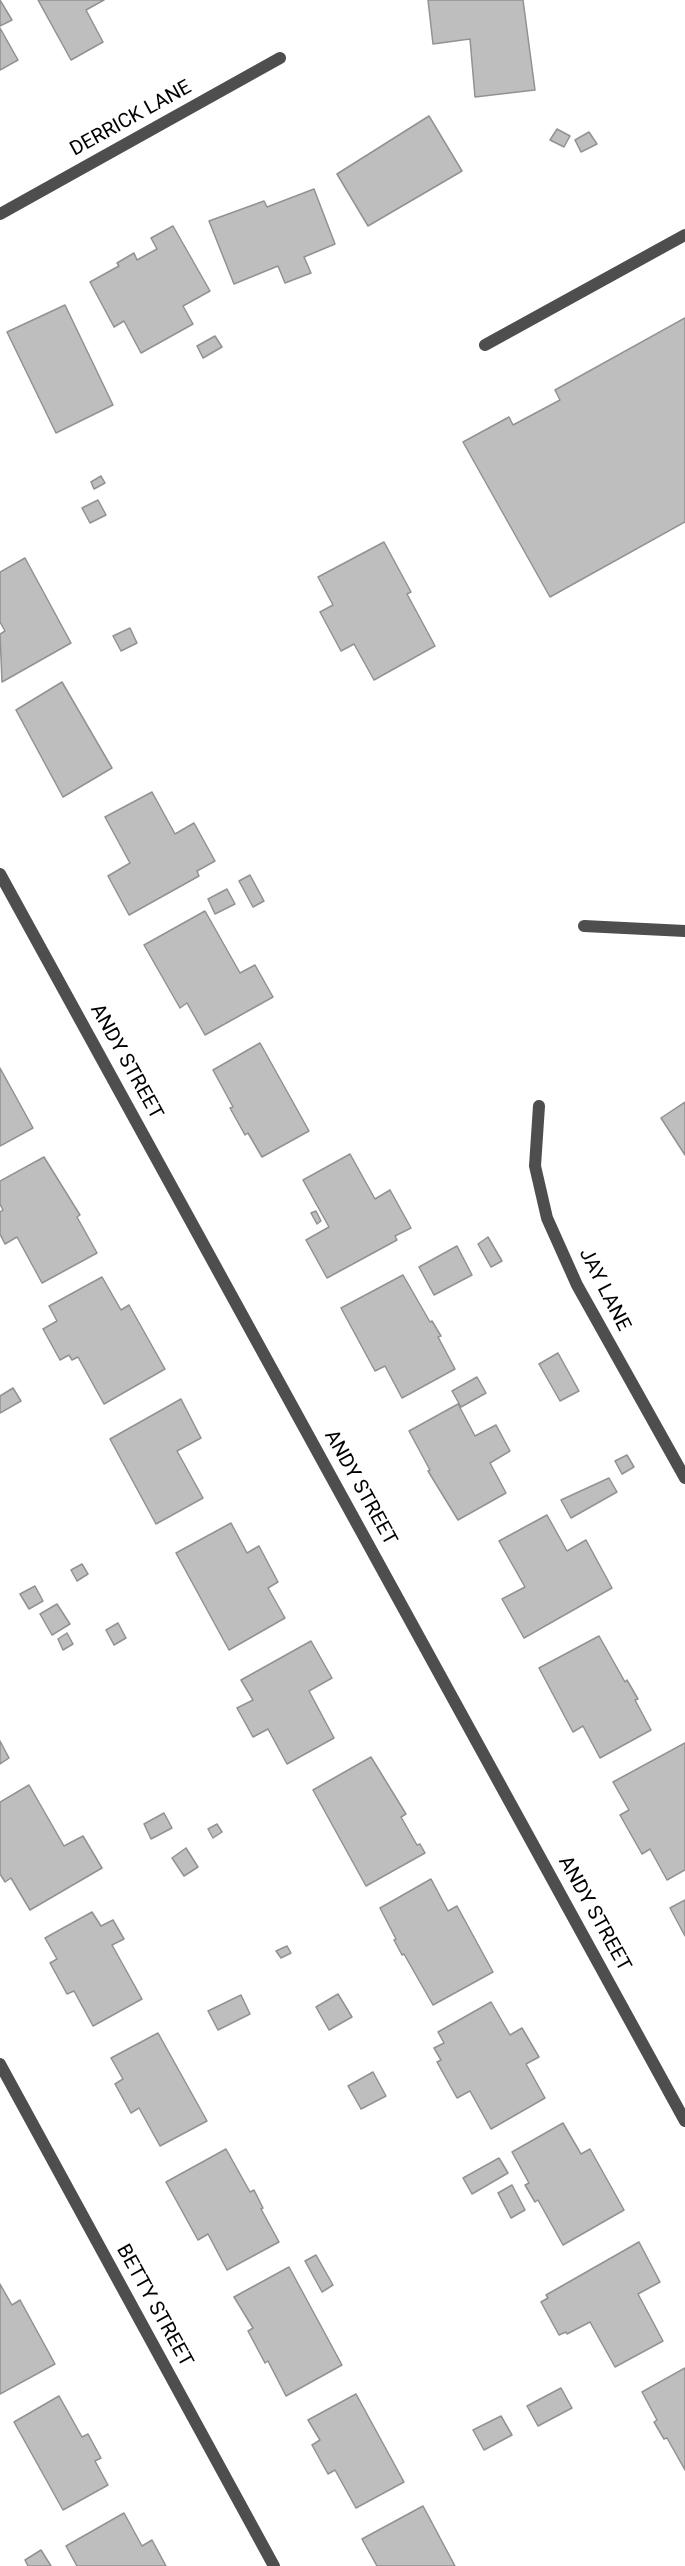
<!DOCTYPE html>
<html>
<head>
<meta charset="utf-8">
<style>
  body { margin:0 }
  canvas { display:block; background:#fff }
</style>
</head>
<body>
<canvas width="685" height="2566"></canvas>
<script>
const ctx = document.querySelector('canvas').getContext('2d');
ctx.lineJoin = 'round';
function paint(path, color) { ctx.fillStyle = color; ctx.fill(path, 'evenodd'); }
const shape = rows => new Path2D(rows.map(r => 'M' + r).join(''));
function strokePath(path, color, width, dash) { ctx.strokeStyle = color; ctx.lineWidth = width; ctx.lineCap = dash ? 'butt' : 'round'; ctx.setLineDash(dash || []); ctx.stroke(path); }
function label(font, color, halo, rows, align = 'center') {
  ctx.font = font + ' Roboto,sans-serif'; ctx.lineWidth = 6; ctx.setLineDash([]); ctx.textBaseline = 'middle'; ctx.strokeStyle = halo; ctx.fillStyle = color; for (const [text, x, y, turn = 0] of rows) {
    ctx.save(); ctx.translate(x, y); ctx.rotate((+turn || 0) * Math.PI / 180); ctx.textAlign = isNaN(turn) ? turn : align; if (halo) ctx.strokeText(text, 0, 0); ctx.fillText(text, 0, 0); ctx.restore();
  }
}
const building = shape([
  [0,0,12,20,0,26,0,0],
  [38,0,104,0,86,10,103,42,71,60,38,0],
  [428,0,523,0,535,90,475,97,470,39,433,44,428,0],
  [0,28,18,60,0,70,0,28],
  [429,116,462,171,368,226,337,174,429,116],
  [557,129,570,136,564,147,550,140,557,129],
  [589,132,597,144,581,152,575,140,589,132],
  [314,189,335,244,304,257,311,273,285,283,278,266,234,284,209,221,264,201,267,207,314,189],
  [173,226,210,291,183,306,193,324,141,353,124,321,114,327,90,282,119,266,117,263,134,253,137,260,157,249,151,238,173,226],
  [65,305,113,405,56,433,7,332,65,305],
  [685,318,685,522,550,597,463,442,509,417,513,425,560,400,555,390,685,318],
  [215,336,222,347,203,358,197,346,215,336],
  [101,476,105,483,94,489,91,482,101,476],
  [98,500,106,515,90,523,82,508,98,500],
  [384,542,411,592,407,594,435,646,374,680,354,644,341,651,320,612,333,605,318,577,384,542],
  [25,558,71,643,2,682,0,634,5,631,0,622,0,572,25,558],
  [130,628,137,643,121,651,113,636,130,628],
  [62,682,112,768,63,797,16,710,62,682],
  [152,792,175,834,194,823,215,861,197,871,199,876,129,915,108,876,130,863,105,817,152,792],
  [250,875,264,901,253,907,239,881,250,875],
  [227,889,235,904,215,914,208,899,227,889],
  [205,911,240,973,255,965,273,997,205,1035,187,1003,180,1008,144,945,205,911],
  [260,1043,309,1131,262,1157,248,1133,245,1135,230,1108,233,1107,213,1070,260,1043],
  [0,1068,33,1128,0,1146,0,1068],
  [685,1102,685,1155,661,1118,685,1102],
  [350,1154,375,1199,390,1190,411,1228,395,1236,397,1240,327,1278,306,1240,329,1227,303,1180,350,1154],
  [44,1157,80,1215,77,1217,97,1253,42,1283,17,1237,5,1244,0,1234,0,1212,3,1210,0,1204,0,1181,44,1157],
  [316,1211,321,1221,317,1224,311,1213,316,1211],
  [488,1237,502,1261,491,1267,478,1244,488,1237],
  [457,1246,472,1275,434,1295,419,1267,457,1246],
  [403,1275,430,1322,432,1321,441,1336,438,1337,455,1369,402,1398,385,1366,375,1371,341,1308,403,1275],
  [102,1277,121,1310,129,1305,165,1369,104,1404,78,1357,72,1360,69,1355,60,1360,43,1329,57,1321,49,1306,102,1277],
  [558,1353,579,1391,560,1401,539,1364,558,1353],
  [477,1377,486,1393,461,1407,452,1391,477,1377],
  [13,1388,21,1401,0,1413,0,1396,13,1388],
  [181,1399,201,1438,177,1451,203,1498,156,1524,110,1439,181,1399],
  [458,1404,475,1436,496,1425,510,1451,490,1463,506,1493,458,1520,428,1471,430,1470,409,1431,458,1404],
  [627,1455,634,1467,622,1474,615,1461,627,1455],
  [609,1478,617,1492,571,1518,561,1500,609,1478],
  [547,1515,567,1551,586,1540,612,1588,524,1638,502,1599,525,1587,499,1541,547,1515],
  [231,1523,247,1553,259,1546,278,1582,268,1588,285,1618,229,1650,176,1553,231,1523],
  [82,1564,88,1574,77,1581,71,1570,82,1564],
  [35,1586,43,1601,29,1609,20,1594,35,1586],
  [57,1604,70,1624,52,1635,40,1614,57,1604],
  [118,1623,126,1638,114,1645,106,1630,118,1623],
  [67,1633,73,1644,63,1650,58,1639,67,1633],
  [599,1636,625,1682,627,1680,638,1699,635,1700,651,1730,600,1758,583,1726,573,1732,539,1668,599,1636],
  [311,1641,332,1678,309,1691,334,1738,287,1764,268,1729,253,1737,237,1708,253,1700,241,1680,311,1641],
  [0,1741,9,1758,0,1764,0,1741],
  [685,1743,685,1870,667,1880,650,1849,642,1854,620,1815,629,1810,613,1782,685,1743],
  [371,1757,406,1814,401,1817,417,1845,420,1844,425,1853,366,1886,313,1790,371,1757],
  [29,1785,64,1846,83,1836,102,1868,30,1910,11,1878,5,1882,0,1874,0,1802,29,1785],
  [164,1813,172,1828,151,1839,144,1824,164,1813],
  [217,1824,222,1832,213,1838,208,1829,217,1824],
  [186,1848,198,1867,184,1876,172,1858,186,1848],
  [431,1879,448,1911,457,1906,493,1972,433,2005,404,1954,402,1955,394,1940,396,1939,380,1908,431,1879],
  [685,1900,685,1936,670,1908,685,1900],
  [92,1912,101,1926,113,1920,124,1939,112,1945,142,1999,93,2026,74,1991,67,1994,50,1963,57,1959,45,1938,92,1912],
  [287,1946,291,1953,281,1958,276,1951,287,1946],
  [338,1994,352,2017,329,2030,316,2007,338,1994],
  [241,1995,250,2014,218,2030,208,2011,241,1995],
  [491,2002,510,2035,522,2028,539,2057,526,2064,545,2098,491,2129,470,2091,457,2098,437,2062,441,2060,434,2048,444,2043,438,2032,491,2002],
  [158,2033,207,2121,160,2146,139,2108,131,2113,115,2084,123,2079,111,2058,158,2033],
  [373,2072,386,2096,361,2109,348,2086,373,2072],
  [563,2123,581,2154,590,2149,624,2210,563,2245,538,2200,535,2202,525,2185,529,2183,512,2152,563,2123],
  [226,2149,250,2192,254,2190,263,2208,261,2209,279,2242,227,2270,208,2234,198,2240,166,2182,226,2149],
  [499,2158,508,2173,472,2194,463,2178,499,2158],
  [512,2185,525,2210,511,2218,498,2193,512,2185],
  [639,2242,660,2282,638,2294,663,2341,615,2367,590,2322,567,2334,566,2332,559,2335,541,2302,548,2298,546,2295,639,2242],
  [316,2255,333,2285,322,2292,305,2261,316,2255],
  [289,2267,342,2365,286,2396,268,2361,265,2363,248,2331,253,2328,234,2297,289,2267],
  [0,2284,12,2305,20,2300,55,2364,0,2394,0,2284],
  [685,2368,685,2470,667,2438,664,2439,654,2422,657,2420,642,2392,685,2368],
  [561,2388,572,2408,538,2426,527,2406,561,2388],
  [356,2394,404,2482,356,2508,335,2470,328,2474,312,2445,320,2440,308,2420,356,2394],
  [59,2396,82,2437,88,2434,101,2458,95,2461,108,2485,63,2510,14,2422,59,2396],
  [501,2416,512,2435,484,2450,473,2430,501,2416],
  [423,2506,455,2566,377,2566,362,2539,423,2506],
  [124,2513,142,2546,152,2540,166,2566,77,2566,66,2546,124,2513],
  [41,2550,51,2566,28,2566,25,2560,41,2550]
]);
paint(building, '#bebebe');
strokePath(building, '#929292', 1.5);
strokePath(shape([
  [485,345,685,235],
  [584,926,685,931]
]), '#4e4e4e', 12);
strokePath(shape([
  [0,214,280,58],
  [0,874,685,2121],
  [539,1106,535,1166,547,1218,577,1285,685,1478],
  [0,2064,274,2566]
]), '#4e4e4e', 12);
label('20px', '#000', '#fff', [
  ["DERRICK LANE",131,119,-29],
  ["ANDY STREET",126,1062,61],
  ["JAY LANE",604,1290,63],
  ["ANDY STREET",360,1488,61],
  ["ANDY STREET",594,1914,61],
  ["BETTY STREET",154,2306,61]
]);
</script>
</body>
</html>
